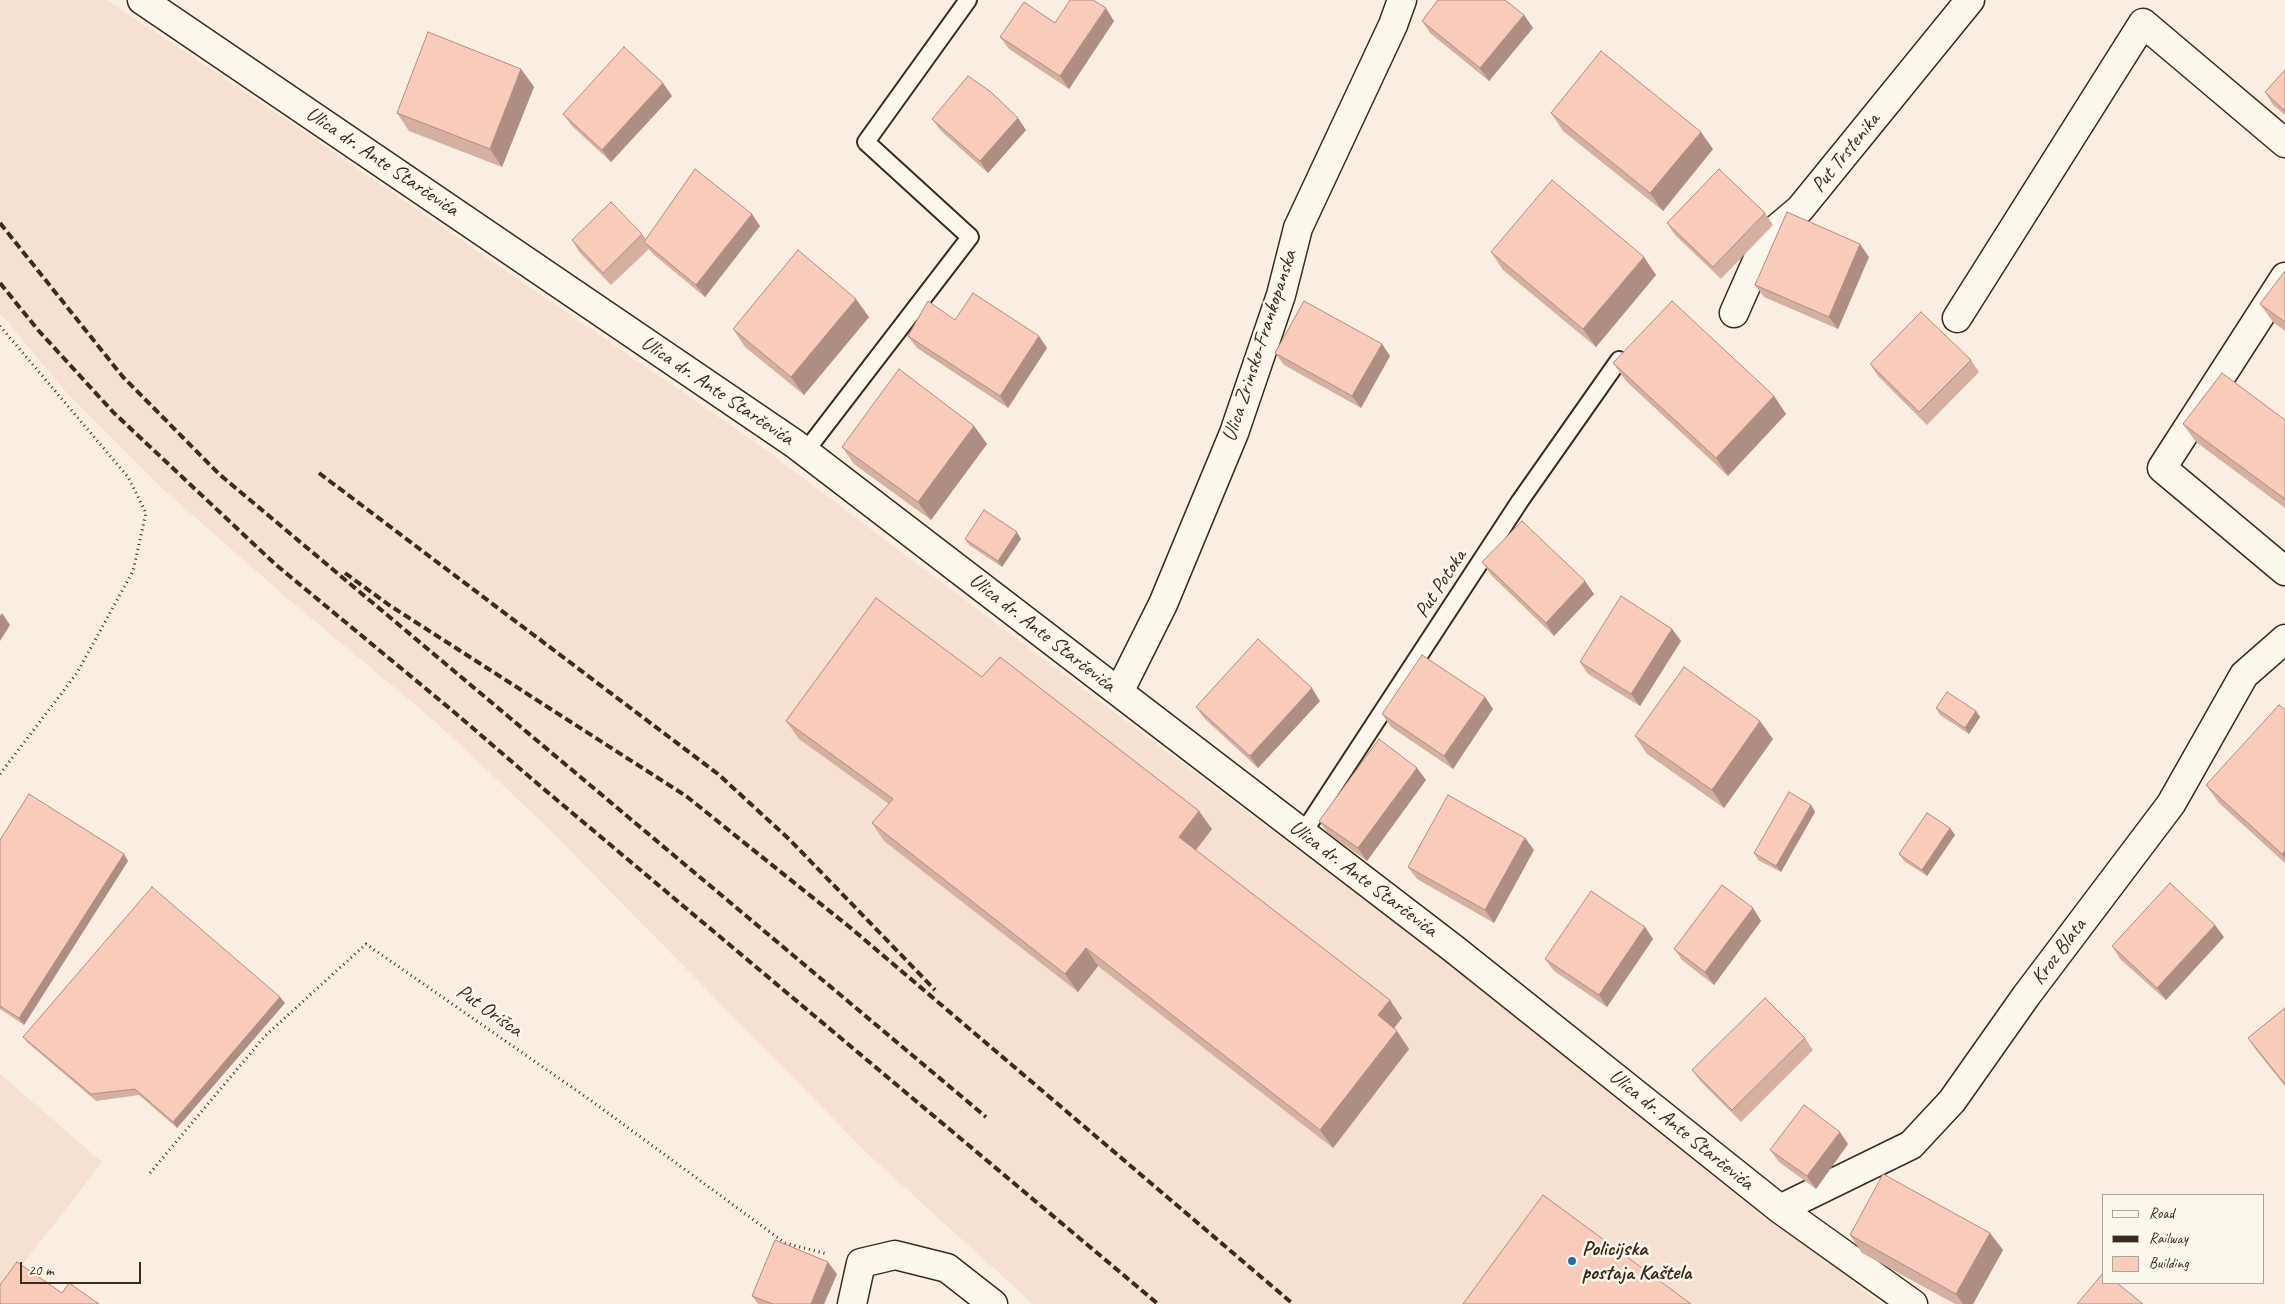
<!DOCTYPE html>
<html>
<head>
<meta charset="utf-8">
<style>
  body { margin:0 }
  #map { position:relative; width:2285px; height:1304px; overflow:hidden; background:#faeee2; font-family:Caveat,sans-serif }
  canvas { display:block }
  .legend { position:absolute; left:2102px; top:1194px; width:162px; height:90px; box-sizing:border-box; background:#fbf7ec; border:1px solid #aea59a; margin:0; padding:6px 9px; list-style:none; font-size:15px; color:#3b2a1e }
  .legend li { display:flex; align-items:center; gap:10px; height:25px }
  .legend b { width:25px; border:1px solid #aea59a }
  .scale { position:absolute; left:20px; top:1262px; width:121px; height:22px; box-sizing:border-box; border:2px solid #3b2a1e; border-top:0; padding-left:6px; font-size:15px; line-height:18px; white-space:nowrap; color:#3b2a1e; -webkit-text-stroke:4px #fbf7ec; paint-order:stroke }
</style>
</head>
<body>
<div id="map">
<canvas width="2285" height="1304"></canvas>
<ul class="legend">
<li><b style="height:6px;background:#fbf7ec"></b>Road</li>
<li><b style="height:6px;background:#3b2a1e"></b>Railway</li>
<li><b style="height:14px;background:#f8cbba"></b>Building</li>
</ul>
<div class="scale">20 m</div>
</div>
<script>
const ctx = document.querySelector('canvas').getContext('2d');
ctx.lineJoin = 'round';
function paint(path, color) { ctx.fillStyle = color; ctx.fill(path, 'evenodd'); }
const shape = rows => new Path2D(rows.map(r => 'M' + r).join(''));
function strokePath(path, color, width, dash) { ctx.strokeStyle = color; ctx.lineWidth = width; ctx.lineCap = dash ? 'butt' : 'round'; ctx.setLineDash(dash || []); ctx.stroke(path); }
function label(font, color, halo, rows, align = 'center') {
  ctx.font = font + ' Caveat,sans-serif'; ctx.lineWidth = 5; ctx.setLineDash([]); ctx.textBaseline = 'middle'; ctx.strokeStyle = halo; ctx.fillStyle = color; for (const [text, x, y, turn = 0] of rows) {
    ctx.save(); ctx.translate(x, y); ctx.rotate((+turn || 0) * Math.PI / 180); ctx.textAlign = isNaN(turn) ? turn : align; if (halo) ctx.strokeText(text, 0, 0); ctx.fillText(text, 0, 0); ctx.restore();
  }
}
paint(shape([
  [0,0,107,0,300,129,755,442,1561,1048,1881,1304,1033,1304,870,1156,547,827,437,723,288,599,164,490,67,393,0,313],
  [0,1074,102,1162,0,1294]
]), '#f5e0d2');
const service = shape([
  [805,452,970,237,866,142,968,0],
  [1303,833,1520,501,1619,360]
]);
const minor = shape([
  [142,0,795,444,1454,949,1780,1209,1913,1304],
  [2285,277,2162,468,2285,571],
  [1734,313,1768,236,1800,209,1970,0],
  [1957,318,2143,23,2285,143],
  [1119,692,1163,604,1234,433,1281,295,1298,228,1393,25,1402,0],
  [1780,1209,1911,1145,1952,1101,2026,996,2171,804,2244,675,2285,639],
  [852,1304,861,1263,895,1255,947,1268,993,1304]
]);
strokePath(service, '#3b2a1e', 20);
strokePath(minor, '#3b2a1e', 31);
strokePath(shape([
  [0,326,128,477,146,513,133,571,77,673,0,774],
  [150,1173,265,1036,366,944,593,1102,785,1243,827,1254]
]), '#3b2a1e', 3, [1, 4]);
strokePath(service, '#fbf7ec', 16);
strokePath(minor, '#fbf7ec', 28);
strokePath(shape([
  [0,223,123,377,219,474,986,1117],
  [0,283,38,330,114,413,275,564,454,712,539,785,1158,1304],
  [319,473,718,774,790,840,935,990],
  [345,573,389,605,686,796,852,929,1293,1304]
]), '#3b2a1e', 4, [8, 4]);
paint(shape([
  [1524,15,1533,28,1489,81,1430,33,1422,21],
  [1114,21,1069,89,1009,49,1000,37],
  [521,69,534,87,502,167,409,131,397,113],
  [2285,70,2285,115,2273,105,2265,92],
  [672,96,611,162,572,126,563,114],
  [1551,113,1713,149,1663,211,1563,131],
  [932,119,1026,130,988,173,941,131],
  [1765,213,1773,225,1721,279,1675,235,1667,223],
  [760,226,705,297,653,254,649,249,611,285,580,253,572,240,642,234,646,239],
  [1491,252,1656,275,1596,347,1503,270],
  [1869,257,1838,329,1764,297,1755,285],
  [2285,271,2285,331,2273,322,2260,304],
  [869,317,804,395,745,347,733,329],
  [908,336,1047,348,1008,408,917,348],
  [1382,344,1390,356,1361,408,1284,365,1275,353],
  [1971,360,1979,372,1927,425,1878,376,1870,364],
  [1613,363,1774,396,1786,414,1728,476,1626,381],
  [2285,420,2285,508,2196,442,2183,424],
  [974,426,987,444,931,520,854,464,842,447],
  [965,539,1021,539,1002,567,969,545],
  [1482,562,1594,594,1554,636,1491,575],
  [1672,629,1681,641,1640,706,1588,674,1580,662],
  [982,677,1212,829,1196,850,1402,1018,1394,1028,1409,1049,1333,1148,1098,966,1078,992,884,841,872,823,889,804,799,739,786,721],
  [1485,697,1493,709,1453,769,1391,727,1382,714],
  [1320,701,1258,768,1205,719,1196,707],
  [1936,708,1976,711,1980,717,1969,734,1940,715],
  [2285,710,2285,863,2219,803,2206,785],
  [1635,736,1773,739,1724,808,1647,754],
  [1417,768,1426,780,1367,861,1328,833,1319,821],
  [1811,805,1815,812,1781,872,1758,860,1754,853],
  [1955,835,1927,876,1904,861,1899,854],
  [1525,838,1534,850,1494,923,1417,879,1408,867],
  [0,840,128,861,24,1025,0,1009],
  [1753,908,1761,921,1714,985,1683,961,1674,949],
  [1645,927,1653,939,1607,1007,1554,971,1545,959],
  [2224,937,2166,1000,2120,959,2112,946],
  [285,1003,177,1128,139,1095,96,1101,28,1043,23,1037],
  [2285,1008,2285,1086,2256,1050,2248,1038],
  [1805,1038,1813,1050,1741,1122,1701,1082,1692,1070],
  [1848,1144,1816,1189,1779,1162,1770,1150],
  [1990,1233,2003,1250,1973,1304,1955,1304,1862,1253,1850,1235],
  [837,1274,824,1304,758,1304,752,1296]
]), '#d5afa0');
paint(shape([
  [1106,8,1114,21,1069,89,1060,76],
  [1524,15,1533,28,1489,81,1480,68],
  [521,69,534,87,502,167,490,149],
  [663,83,672,96,611,162,602,150],
  [1018,118,1026,130,988,173,980,161],
  [1701,132,1713,149,1663,211,1650,193],
  [752,214,760,226,705,297,696,285],
  [1860,244,1869,257,1838,329,1829,317],
  [1644,257,1656,275,1596,347,1583,329],
  [856,299,869,317,804,395,791,377],
  [1039,336,1047,348,1008,408,1000,396],
  [1382,344,1390,356,1361,408,1352,396],
  [1774,396,1786,414,1728,476,1716,458],
  [974,426,987,444,931,520,918,502],
  [1017,532,1021,539,1002,567,998,561],
  [1585,581,1594,594,1554,636,1546,623],
  [2,613,10,625,0,641,0,616],
  [1672,629,1681,641,1640,706,1631,694],
  [1312,688,1320,701,1258,768,1250,756],
  [1485,697,1493,709,1453,769,1444,756],
  [1976,711,1980,717,1969,734,1965,728],
  [1760,721,1773,739,1724,808,1712,790],
  [1417,768,1426,780,1367,861,1358,848],
  [1811,805,1815,812,1781,872,1776,866],
  [1199,811,1212,829,1192,855,1179,837],
  [1950,828,1955,835,1927,876,1922,870],
  [1525,838,1534,850,1494,923,1485,910],
  [2285,851,2285,859,2282,854],
  [124,854,128,861,24,1025,19,1018],
  [1753,908,1761,921,1714,985,1705,972],
  [2215,925,2224,937,2166,1000,2157,988],
  [1645,927,1653,939,1607,1007,1599,995],
  [1086,948,1098,966,1078,992,1065,974],
  [280,997,285,1003,177,1128,173,1122],
  [1390,1000,1402,1018,1390,1033,1378,1015],
  [1397,1031,1409,1049,1333,1148,1320,1130],
  [1840,1132,1848,1144,1816,1189,1807,1176],
  [1990,1233,2003,1250,1973,1304,1963,1304,1956,1294],
  [828,1262,837,1274,824,1304,811,1304]
]), '#ae8e82');
const building = shape([
  [1070,0,1093,0,1106,8,1060,76,1000,37,1024,2,1055,23,1070,0],
  [1438,0,1505,0,1524,15,1480,68,1422,21,1438,0],
  [428,32,521,69,490,149,397,113,428,32],
  [624,47,663,83,602,150,563,114,624,47],
  [1601,51,1701,132,1650,193,1551,113,1601,51],
  [2285,70,2285,111,2265,92,2285,70],
  [968,76,991,92,1018,118,980,161,932,119,968,76],
  [695,169,752,214,696,285,644,242,695,169],
  [1719,169,1765,213,1713,267,1667,223,1719,169],
  [1552,180,1644,257,1583,329,1491,252,1552,180],
  [611,202,642,234,603,273,572,240,611,202],
  [1787,212,1860,244,1829,317,1755,285,1787,212],
  [798,250,856,299,791,377,733,329,798,250],
  [2285,271,2285,322,2260,304,2285,271],
  [973,293,1039,336,1000,396,908,336,928,301,955,320,973,293],
  [1304,301,1382,344,1352,396,1275,353,1304,301],
  [1672,301,1774,396,1716,458,1613,363,1672,301],
  [1921,312,1971,360,1919,412,1870,364,1921,312],
  [899,369,974,426,918,502,842,447,899,369],
  [2222,373,2285,420,2285,499,2183,424,2222,373],
  [984,510,1017,532,998,561,965,539,984,510],
  [1522,521,1585,581,1546,623,1482,562,1522,521],
  [1621,596,1672,629,1631,694,1580,662,1621,596],
  [876,598,982,677,1000,657,1199,811,1179,837,1390,1000,1378,1015,1397,1031,1320,1130,1086,948,1065,974,872,823,893,799,786,721,876,598],
  [1258,639,1312,688,1250,756,1196,707,1258,639],
  [1422,655,1485,697,1444,756,1382,714,1422,655],
  [1684,667,1760,721,1712,790,1635,736,1684,667],
  [1947,692,1976,711,1965,728,1936,708,1947,692],
  [2279,705,2285,710,2285,851,2282,854,2206,785,2279,705],
  [1379,739,1417,768,1358,848,1319,821,1379,739],
  [1789,792,1811,805,1776,866,1754,853,1789,792],
  [29,794,124,854,19,1018,0,1006,0,840,29,794],
  [1448,795,1525,838,1485,910,1408,867,1448,795],
  [1927,813,1950,828,1922,870,1899,854,1927,813],
  [2170,883,2215,925,2157,988,2112,946,2170,883],
  [1722,885,1753,908,1705,972,1674,949,1722,885],
  [152,887,280,997,173,1122,135,1089,91,1094,23,1037,152,887],
  [1591,891,1645,927,1599,995,1545,959,1591,891],
  [1765,998,1805,1038,1732,1110,1692,1070,1765,998],
  [2285,1008,2285,1084,2248,1038,2285,1008],
  [1804,1105,1840,1132,1807,1176,1770,1150,1804,1105],
  [1883,1174,1990,1233,1956,1294,1850,1235,1883,1174],
  [1543,1195,1691,1304,1463,1304,1543,1195],
  [775,1240,828,1262,811,1304,773,1304,752,1296,775,1240],
  [17,1262,62,1293,69,1283,99,1304,0,1304,0,1285,17,1262],
  [2104,1272,2104,1283,2117,1283,2143,1304,2077,1304,2104,1272]
]);
paint(building, '#f8cbba');
strokePath(building, '#ae8e82', 1);
for (const [x, y, r, color] of [
  [1572,1261,5,"#1f6fb2"]
]) { const dot = new Path2D(); dot.arc(x, y, r, 0, 2 * Math.PI); ctx.fillStyle = color; ctx.fill(dot); strokePath(dot, '#fbf7ec', 2); }
label('21px', '#3b2a1e', '#fbf7ec', [
  ["Put Trstenika",1846,153,-51],
  ["Ulica dr. Ante Starčevića",382,162,34],
  ["Ulica Zrinsko-Frankopanska",1260,346,-72],
  ["Ulica dr. Ante Starčevića",717,391,34],
  ["Put Potoka",1441,584,-57],
  ["Ulica dr. Ante Starčevića",1042,633,38],
  ["Ulica dr. Ante Starčevića",1363,879,37],
  ["Kroz Blata",2059,952,-53],
  ["Put Orišca",489,1011,35],
  ["Ulica dr. Ante Starčevića",1681,1130,39]
]);
label('bold 21px', '#3b2a1e', '#fbf7ec', [
  ["Policijska",1582,1249],
  ["postaja Kaštela",1582,1273]
], 'left');
</script>
</body>
</html>
